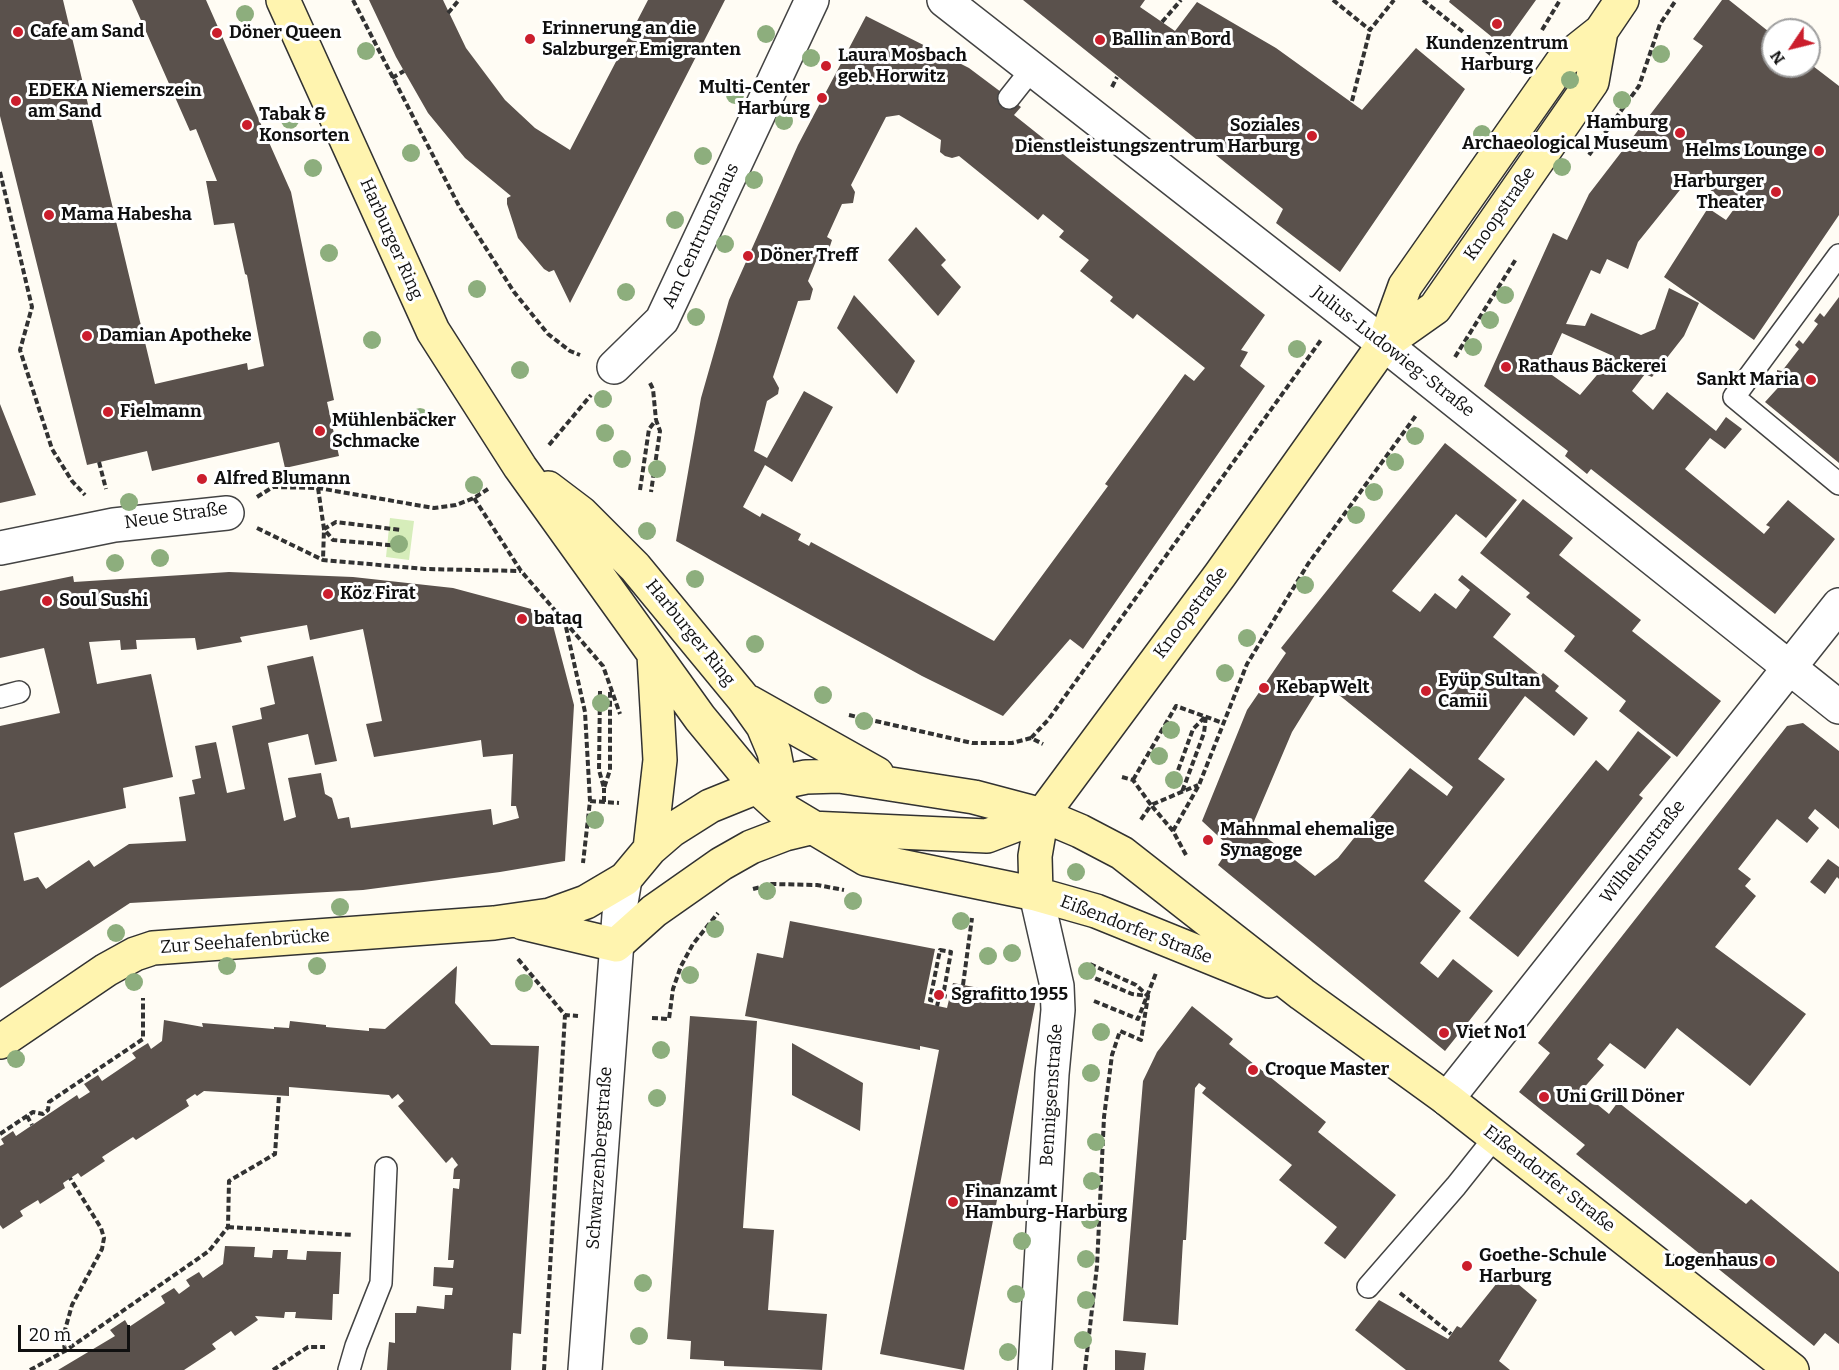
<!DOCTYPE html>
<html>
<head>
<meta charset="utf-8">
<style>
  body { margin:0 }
  #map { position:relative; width:1839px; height:1370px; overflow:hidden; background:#fffcf4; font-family:Bitter,serif }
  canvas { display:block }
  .north { position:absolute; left:1761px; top:18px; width:60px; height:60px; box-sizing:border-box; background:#fff; border:2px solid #9f9f9f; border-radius:50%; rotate:235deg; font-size:16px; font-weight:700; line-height:24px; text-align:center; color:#101010 }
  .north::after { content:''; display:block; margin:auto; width:21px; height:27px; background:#cb1e2c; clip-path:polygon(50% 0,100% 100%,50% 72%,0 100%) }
  .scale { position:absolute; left:18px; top:1325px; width:112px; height:27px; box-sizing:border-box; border:3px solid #101010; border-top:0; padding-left:8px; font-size:18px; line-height:21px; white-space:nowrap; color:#101010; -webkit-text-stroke:4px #fff; paint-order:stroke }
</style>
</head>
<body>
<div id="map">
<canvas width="1839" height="1370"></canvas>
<div class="north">N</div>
<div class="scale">20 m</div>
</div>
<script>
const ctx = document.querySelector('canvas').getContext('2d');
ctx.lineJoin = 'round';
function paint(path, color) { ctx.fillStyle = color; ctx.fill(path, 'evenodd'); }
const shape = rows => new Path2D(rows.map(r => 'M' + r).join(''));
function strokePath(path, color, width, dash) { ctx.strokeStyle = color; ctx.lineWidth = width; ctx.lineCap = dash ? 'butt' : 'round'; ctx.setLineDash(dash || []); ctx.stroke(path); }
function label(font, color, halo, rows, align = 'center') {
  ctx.font = font + ' Bitter,serif'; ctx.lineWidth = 6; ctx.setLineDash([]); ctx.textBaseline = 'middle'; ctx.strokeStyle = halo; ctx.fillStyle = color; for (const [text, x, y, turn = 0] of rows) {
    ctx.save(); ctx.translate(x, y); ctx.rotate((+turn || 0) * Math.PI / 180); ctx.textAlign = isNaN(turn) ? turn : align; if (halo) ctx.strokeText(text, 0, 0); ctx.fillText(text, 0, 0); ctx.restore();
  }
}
paint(shape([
  [390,518,414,521,409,560,386,557]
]), '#d6edba');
paint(shape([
  [0,0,63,0,155,384,247,363,248,370,264,366,247,275,245,274,234,223,214,225,206,181,217,181,196,129,190,131,132,0,206,0,291,192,334,400,327,402,339,456,285,468,279,442,152,471,147,451,87,465,0,116],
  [369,0,443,0,466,48,505,100,535,128,570,150,648,0,725,0,570,303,554,270,549,272,544,269,518,238,507,204,507,198,511,196,465,158,428,113,396,57],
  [1023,0,1145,0,1140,7,1175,31,1197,2,1276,48,1362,110,1416,48,1465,89,1340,272,1276,223,1283,209],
  [1450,0,1536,0,1503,46,1449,2],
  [1722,0,1729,0,1773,35,1773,66,1809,66,1809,63,1839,86,1839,215,1754,340,1664,277,1708,208,1726,220,1734,209,1692,175,1638,242,1628,269,1607,259,1600,274,1591,270,1566,324,1585,326,1591,313,1641,335,1655,329,1669,288,1699,303,1684,336,1652,377,1645,374,1632,391,1653,410,1667,392,1716,431,1726,417,1742,429,1725,449,1710,438,1685,469,1764,534,1770,527,1766,525,1788,500,1835,539,1775,614,1591,469,1587,474,1565,456,1568,451,1484,386,1553,233,1567,240,1589,194,1703,46,1693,39],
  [1562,333,1613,356,1580,395,1545,370],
  [866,16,969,68,1021,107,1014,115,1265,315,1241,350,1248,352,1240,366,1265,386,1083,649,1070,639,1003,716,922,676,676,541,701,398,729,300,798,145],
  [899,115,941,140,940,152,945,156,952,158,959,156,1038,220,1043,214,1064,231,1059,237,1089,260,1080,271,1113,297,1110,301,1133,319,1137,314,1205,368,1194,381,1185,374,1105,484,1108,486,994,641,811,542,809,546,798,540,801,534,762,513,760,517,743,507,765,465,792,482,833,407,804,391,767,458,754,451,767,401,778,394,779,388,773,377,798,301,810,300,813,289,808,281,822,246,829,249,832,240,827,237,842,204,853,203,855,192,851,185,886,117],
  [916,227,946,260,941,265,961,287,938,316,888,260],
  [854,295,915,361,897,394,837,328],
  [1839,297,1839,463,1765,402,1785,380,1777,378,1777,370,1782,371,1799,349,1795,345,1799,340,1803,344,1818,324,1814,321,1820,313,1824,317],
  [0,404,36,495,0,503],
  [1445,443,1517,500,1486,538,1456,514,1392,591,1420,612,1435,593,1456,609,1470,590,1458,580,1462,575,1511,614,1493,637,1541,676,1543,673,1559,686,1555,691,1588,718,1574,736,1525,696,1478,759,1505,779,1424,881,1461,911,1420,963,1438,978,1453,959,1493,991,1445,1051,1218,865,1230,847,1202,821,1247,710,1286,653,1281,648],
  [1323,682,1453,787,1447,796,1410,768,1338,858,1315,876,1252,826,1292,732],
  [1523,499,1573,538,1559,555,1641,620,1632,631,1721,701,1677,757,1619,711,1626,701,1564,651,1575,636,1526,597,1530,593,1480,553],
  [229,572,353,577,453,588,550,614,574,705,565,861,500,872,363,890,130,903,0,988,0,726,60,713,44,648,0,658,0,591,73,576,74,582],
  [307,625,310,640,363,629,382,721,366,724,374,757,481,740,483,757,513,754,511,806,516,806,519,818,493,825,491,809,351,828,349,817,338,819,332,798,325,794,321,773,288,778,296,817,284,821,268,743,308,734,315,765,337,761,313,656,267,666,275,704,260,708,262,719,232,726,245,789,227,793,216,742,195,746,201,778,192,780,195,794,179,797,186,841,129,844,94,867,89,860,46,889,38,877,24,881,14,833,126,808,123,788,173,777,151,674,97,684,89,642,120,640,121,650,137,649,136,640,195,638,197,650,242,642,240,637],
  [1803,723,1839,751,1839,829,1815,809,1808,818,1819,828,1807,843,1777,819,1738,869,1751,879,1745,886,1756,896,1715,947,1806,1014,1750,1086,1677,1028,1645,1069,1610,1043,1597,1059,1604,1065,1581,1091,1609,1114,1618,1102,1746,1204,1751,1199,1839,1272,1839,1344,1825,1333,1814,1346,1576,1154,1585,1145,1519,1092,1550,1053,1538,1043,1787,726],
  [1638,731,1671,757,1639,795,1643,798,1518,957,1469,918,1596,760,1608,771],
  [1828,859,1839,867,1839,879,1837,877,1825,894,1810,882],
  [790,921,935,949,924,1003,947,1008,953,983,1036,999,964,1370,880,1354,939,1050,920,1046,920,1050,745,1016,757,953,783,958],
  [457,966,455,1003,491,1045,539,1046,521,1334,513,1333,511,1370,387,1370,389,1342,395,1343,395,1313,416,1313,417,1306,444,1309,445,1295,452,1295,453,1288,433,1286,434,1267,453,1268,454,1260,448,1260,453,1188,459,1189,460,1179,453,1179,454,1169,458,1165,452,1157,446,1163,398,1106,404,1101,398,1094,392,1099,389,1095,289,1087,289,1096,204,1091,197,1096,195,1094,186,1100,189,1106,136,1140,133,1137,102,1157,105,1161,81,1177,78,1173,63,1183,65,1188,40,1204,38,1200,20,1211,23,1216,3,1229,0,1225,0,1146,4,1144,1,1139,13,1131,16,1136,77,1095,79,1099,90,1092,84,1084,98,1075,102,1081,136,1058,132,1053,148,1043,151,1049,162,1041,164,1020,203,1027,202,1023,274,1029,274,1027,289,1028,290,1021,326,1025,326,1027,369,1031,369,1028,385,1029],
  [1192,1006,1233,1039,1229,1044,1326,1122,1318,1132,1396,1195,1345,1259,1324,1243,1337,1227,1279,1180,1292,1165,1202,1093,1206,1088,1199,1083,1195,1088,1186,1240,1183,1240,1178,1325,1123,1321,1143,1081,1157,1052],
  [690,1016,757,1021,743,1228,774,1230,768,1310,827,1314,822,1370,724,1366,724,1361,690,1359,691,1341,667,1339],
  [792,1043,863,1083,860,1131,792,1095],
  [225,1246,255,1247,254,1257,272,1258,273,1250,288,1250,287,1259,306,1260,307,1251,341,1252,339,1294,333,1294,332,1320,295,1318,296,1312,285,1312,284,1318,255,1316,258,1320,235,1336,231,1331,212,1344,216,1349,184,1370,58,1370,115,1336,110,1330,125,1320,129,1327,165,1303,161,1296,174,1288,179,1294,190,1286,186,1280,199,1272,203,1278,223,1264],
  [1505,1273,1537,1300,1499,1361,1510,1370,1406,1370,1355,1330,1379,1300,1448,1339,1457,1326,1461,1328],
  [1115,1350,1146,1353,1144,1370,1115,1370]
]), '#5a514c');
const service = shape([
  [1009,98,1032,69],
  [1839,255,1734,397,1839,484],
  [0,697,19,692],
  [1368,1287,1456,1186,1495,1137],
  [349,1370,356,1346,381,1283,386,1168]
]);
const minor = shape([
  [944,0,1384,344,1839,707],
  [614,367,662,320,812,0],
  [0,548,114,525,227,513],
  [1447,1099,1839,605],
  [1035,1370,1052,1074,1058,1010,1057,986,1036,894]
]);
const tertiary = shape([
  [585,1370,619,915,625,879]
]);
const secondary = shape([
  [283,0,433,331,520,467,700,718,757,787,779,807,866,859,1036,894,1096,911,1269,981],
  [1384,344,1435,308,1592,82,1601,31],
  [548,488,581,513,635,567,743,698,763,726,774,752,780,782,779,803],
  [749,702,877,774],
  [650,849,660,760,654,655],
  [1036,894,1035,856,1042,815,1220,575,1384,344,1405,286,1562,62,1601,31,1622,0],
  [523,923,616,945,654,911,721,864,751,847,785,834,810,828,987,836,1042,815],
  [0,1042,106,970,135,954,153,948,494,923,550,915,586,902,625,879,650,849,672,830,710,806,757,787,806,777,839,776,974,797,1042,815,1080,831,1122,853,1302,994,1447,1099,1792,1370]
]);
strokePath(service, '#434343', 24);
strokePath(minor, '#434343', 36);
strokePath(tertiary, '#434343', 36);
strokePath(secondary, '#323232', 36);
strokePath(shape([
  [353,0,459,206,514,292,548,334,570,351,580,355],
  [1333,0,1370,30,1394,0],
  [1423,0,1512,71],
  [448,13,459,0],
  [1162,22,1181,0],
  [1542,30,1560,0],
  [392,78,404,71],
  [1112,87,1117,77],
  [1352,101,1370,30],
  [1589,155,1639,86,1660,24,1676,0],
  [0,172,32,307,20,350,52,449,72,481,85,495],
  [1455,357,1516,259],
  [650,383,653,389,656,420],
  [549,445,591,395],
  [99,462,106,489],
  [318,488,324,529,323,560],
  [640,490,649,429,656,420,660,431,651,492],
  [257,497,273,487,318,488,434,508,456,505,474,498,488,489],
  [474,498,521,571,603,666,620,714],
  [257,528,323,560,425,569,521,571],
  [400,546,333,540,324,529,336,522,401,530],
  [566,627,585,712,590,801,583,863],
  [600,691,599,770,604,788,610,770,610,692],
  [849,715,972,743,1012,743,1031,738,1043,744],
  [1031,738,1048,720,1321,340],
  [1122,777,1133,780,1151,805,1140,821],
  [1133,780,1176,706,1223,723],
  [1172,787,1193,729,1206,716,1204,733,1182,792],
  [590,801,619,803],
  [604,802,604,788],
  [1173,831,1199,785,1247,664,1308,564,1417,414],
  [1186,855,1173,831,1151,805,1198,785],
  [753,889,772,884,817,885,844,890],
  [518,959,565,1015,578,1016],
  [1090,964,1136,985,1148,996,1132,994,1092,977],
  [963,985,972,918],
  [1094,1001,1138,1019,1156,973],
  [937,1006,938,1002,930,1000,940,950,951,952,943,996,950,997],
  [652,1018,669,1019,673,989,681,966,693,944,718,913],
  [27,1116,32,1125],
  [0,1134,33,1112,43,1114,48,1110,49,1102,143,1039,143,998],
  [228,1227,353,1235],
  [1400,1293,1451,1334],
  [65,1351,63,1337,72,1305,102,1249,104,1238,101,1228,70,1178],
  [30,1370,65,1351,209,1251,228,1227,229,1181,275,1154,279,1096],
  [273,1370,308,1347,325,1347],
  [544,1370,565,1015],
  [1085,1370,1097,1266,1104,1117,1112,1055,1120,1031,1141,1040,1148,996]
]), '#323232', 4, [6, 3]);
strokePath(service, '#fff', 21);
strokePath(minor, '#fff', 33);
strokePath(tertiary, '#fff', 33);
strokePath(secondary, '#fff4af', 33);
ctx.fillStyle = '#8dae7d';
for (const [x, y] of [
  [245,14],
  [766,34],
  [366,51],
  [1661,54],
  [811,58],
  [1570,80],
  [735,95],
  [1622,100],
  [290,120],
  [784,121],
  [1482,134],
  [411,153],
  [703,156],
  [1562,167],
  [313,168],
  [754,180],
  [675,220],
  [725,244],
  [329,253],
  [477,289],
  [626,292],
  [1505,295],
  [696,317],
  [1490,320],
  [372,340],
  [1473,347],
  [1297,349],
  [520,370],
  [603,399],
  [420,417],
  [605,433],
  [1415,436],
  [622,459],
  [1395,462],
  [657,469],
  [474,485],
  [1374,492],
  [129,502],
  [1356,515],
  [647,531],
  [399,544],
  [160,558],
  [115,563],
  [695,579],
  [1305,585],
  [1247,638],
  [755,644],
  [1225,673],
  [823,695],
  [601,703],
  [864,721],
  [1171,730],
  [1159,756],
  [1174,780],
  [595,820],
  [1076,872],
  [767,891],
  [853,901],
  [340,907],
  [961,921],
  [715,929],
  [116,933],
  [1012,953],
  [988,956],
  [227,966],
  [317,966],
  [1087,971],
  [690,975],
  [134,982],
  [524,983],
  [1101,1032],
  [661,1050],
  [16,1059],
  [1091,1073],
  [657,1098],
  [1096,1142],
  [1092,1181],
  [1090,1220],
  [1022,1241],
  [1086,1259],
  [643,1283],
  [1016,1294],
  [1086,1300],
  [639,1336],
  [1083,1340],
  [1008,1352]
]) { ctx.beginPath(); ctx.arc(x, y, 9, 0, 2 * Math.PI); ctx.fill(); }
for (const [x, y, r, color] of [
  [1497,24,6,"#cb1e2c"],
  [18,32,6,"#cb1e2c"],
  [217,33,6,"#cb1e2c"],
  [530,39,6,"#cb1e2c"],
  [1100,40,6,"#cb1e2c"],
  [826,66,6,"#cb1e2c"],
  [822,98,6,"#cb1e2c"],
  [16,101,6,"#cb1e2c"],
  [247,125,6,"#cb1e2c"],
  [1680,133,6,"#cb1e2c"],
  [1312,136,6,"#cb1e2c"],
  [1819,151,6,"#cb1e2c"],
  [1776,192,6,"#cb1e2c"],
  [49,215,6,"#cb1e2c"],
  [748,256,6,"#cb1e2c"],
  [87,336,6,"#cb1e2c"],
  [1506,367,6,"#cb1e2c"],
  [1811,380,6,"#cb1e2c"],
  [108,412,6,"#cb1e2c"],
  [320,431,6,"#cb1e2c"],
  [202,479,6,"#cb1e2c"],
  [328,594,6,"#cb1e2c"],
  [47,601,6,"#cb1e2c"],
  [522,619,6,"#cb1e2c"],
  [1264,688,6,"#cb1e2c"],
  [1426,691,6,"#cb1e2c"],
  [1208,840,6,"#cb1e2c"],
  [939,995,6,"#cb1e2c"],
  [1444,1033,6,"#cb1e2c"],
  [1253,1070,6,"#cb1e2c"],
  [1544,1097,6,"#cb1e2c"],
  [953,1202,6,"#cb1e2c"],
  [1770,1261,6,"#cb1e2c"],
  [1467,1266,6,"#cb1e2c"]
]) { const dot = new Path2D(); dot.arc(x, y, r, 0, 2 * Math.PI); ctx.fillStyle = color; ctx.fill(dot); strokePath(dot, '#fff', 2); }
label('bold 18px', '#101010', '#fff', [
  ["Erinnerung an die",542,29],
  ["Salzburger Emigranten",542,50],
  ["Cafe am Sand",30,32],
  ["Döner Queen",229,33],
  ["Ballin an Bord",1112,40],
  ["Kundenzentrum",1497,44,"center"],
  ["Harburg",1497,65,"center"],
  ["Laura Mosbach",838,56],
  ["geb. Horwitz",838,77],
  ["Multi-Center",810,88,"right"],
  ["Harburg",810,109,"right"],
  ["EDEKA Niemerszein",28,91],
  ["am Sand",28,112],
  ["Tabak &",259,115],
  ["Konsorten",259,136],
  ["Hamburg",1668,123,"right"],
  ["Archaeological Museum",1668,144,"right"],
  ["Soziales",1300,126,"right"],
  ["Dienstleistungszentrum Harburg",1300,147,"right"],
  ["Helms Lounge",1807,151,"right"],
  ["Harburger",1764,182,"right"],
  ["Theater",1764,203,"right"],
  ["Mama Habesha",61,215],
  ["Döner Treff",760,256],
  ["Damian Apotheke",99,336],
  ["Rathaus Bäckerei",1518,367],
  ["Sankt Maria",1799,380,"right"],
  ["Fielmann",120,412],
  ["Mühlenbäcker",332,421],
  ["Schmacke",332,442],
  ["Alfred Blumann",214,479],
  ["Köz Firat",340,594],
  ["Soul Sushi",59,601],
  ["bataq",534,619],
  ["Eyüp Sultan",1438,681],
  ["Camii",1438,702],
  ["KebapWelt",1276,688],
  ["Mahnmal ehemalige",1220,830],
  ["Synagoge",1220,851],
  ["Sgrafitto 1955",951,995],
  ["Viet No1",1456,1033],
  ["Croque Master",1265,1070],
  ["Uni Grill Döner",1556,1097],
  ["Finanzamt",965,1192],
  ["Hamburg-Harburg",965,1213],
  ["Goethe-Schule",1479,1256],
  ["Harburg",1479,1277],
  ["Logenhaus",1758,1261,"right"]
], 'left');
label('18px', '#101010', '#fff', [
  ["Knoopstraße",1500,214,-55],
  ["Am Centrumshaus",701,236,-65],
  ["Harburger Ring",391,239,66],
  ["Julius-Ludowieg-Straße",1393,352,38],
  ["Neue Straße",176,516,-8],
  ["Knoopstraße",1191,613,-53],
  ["Harburger Ring",690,633,51],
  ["Wilhelmstraße",1643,852,-52],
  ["Eißendorfer Straße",1136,930,21],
  ["Zur Seehafenbrücke",245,942,-4],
  ["Bennigsenstraße",1052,1095,-86],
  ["Schwarzenbergstraße",600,1158,-86],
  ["Eißendorfer Straße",1549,1179,38]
]);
</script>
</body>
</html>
